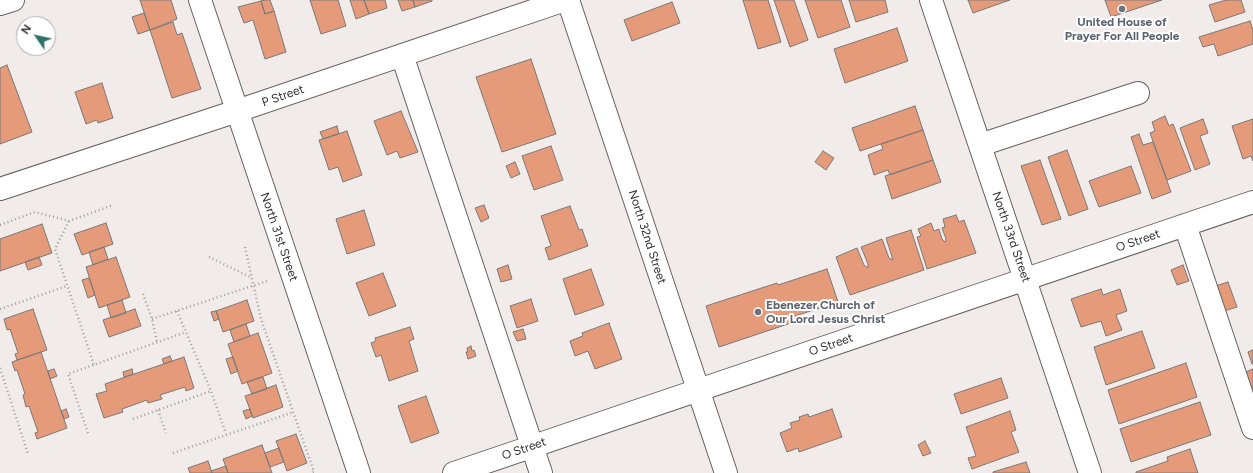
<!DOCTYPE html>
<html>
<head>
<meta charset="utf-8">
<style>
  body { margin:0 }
  #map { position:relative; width:1253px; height:473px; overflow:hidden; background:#f1ecea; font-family:Figtree,sans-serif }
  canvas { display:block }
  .north { position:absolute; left:16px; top:16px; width:40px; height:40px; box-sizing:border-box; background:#fff; border:1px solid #adacac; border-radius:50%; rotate:304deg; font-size:11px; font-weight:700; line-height:16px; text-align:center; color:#323030 }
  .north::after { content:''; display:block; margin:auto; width:14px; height:18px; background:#2e7368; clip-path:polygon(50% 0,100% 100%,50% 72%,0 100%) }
</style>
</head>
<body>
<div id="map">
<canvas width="1253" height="473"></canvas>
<div class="north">N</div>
</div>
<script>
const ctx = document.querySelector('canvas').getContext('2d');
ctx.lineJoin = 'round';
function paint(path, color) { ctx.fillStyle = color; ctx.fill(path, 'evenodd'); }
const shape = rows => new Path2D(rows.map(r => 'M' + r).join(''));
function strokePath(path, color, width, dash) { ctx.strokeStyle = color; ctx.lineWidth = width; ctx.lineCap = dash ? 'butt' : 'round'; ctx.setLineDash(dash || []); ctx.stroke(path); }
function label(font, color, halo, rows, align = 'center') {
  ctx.font = font + ' Figtree,sans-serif'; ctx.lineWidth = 4; ctx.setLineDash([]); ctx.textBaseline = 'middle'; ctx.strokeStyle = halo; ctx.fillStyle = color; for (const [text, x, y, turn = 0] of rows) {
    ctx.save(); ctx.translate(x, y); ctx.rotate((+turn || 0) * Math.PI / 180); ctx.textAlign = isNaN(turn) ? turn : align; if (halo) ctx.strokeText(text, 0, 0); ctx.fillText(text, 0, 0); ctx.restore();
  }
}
const building = shape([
  [140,0,171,0,177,19,150,30,140,0],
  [264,0,270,0,274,11,265,14,261,1,264,0],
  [310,0,338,0,346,26,321,34,310,0],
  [350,0,364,0,369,14,356,19,350,0],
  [364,0,385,0,387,8,369,14,364,0],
  [398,0,413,0,415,7,402,11,398,0],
  [413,0,432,0,432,1,415,7,413,0],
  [743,0,768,0,781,42,758,49,743,0],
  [774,0,794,0,808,40,790,47,774,0],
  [805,0,841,0,850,27,818,38,805,0],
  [849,0,885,0,888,12,856,22,849,0],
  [968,0,1010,0,973,13,968,0],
  [1105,0,1162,0,1111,17,1105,0],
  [1226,0,1241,0,1245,12,1215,22,1209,5,1226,0],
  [261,1,265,14,274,11,286,52,265,59,253,20,244,23,238,7,261,1],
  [672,2,680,23,632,41,624,20,672,2],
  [144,13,150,30,138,34,132,17,144,13],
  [1250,21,1253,30,1253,44,1218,56,1214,44,1203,47,1199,37,1250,21],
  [173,22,177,35,182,33,201,89,172,98,150,30,173,22],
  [897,28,908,61,845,83,834,49,897,28],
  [531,59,556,134,502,152,476,77,531,59],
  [7,65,32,132,0,144,0,68,7,65],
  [102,83,113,118,98,123,97,120,86,124,75,92,102,83],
  [915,106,923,130,860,151,852,128,915,106],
  [401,111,418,152,400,158,397,151,387,155,374,121,401,111],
  [1165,116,1169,126,1173,124,1191,171,1167,180,1150,133,1155,131,1152,122,1165,116],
  [1203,119,1208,133,1200,136,1210,164,1195,170,1180,128,1203,119],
  [1253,119,1253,161,1251,156,1243,159,1232,126,1253,119],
  [337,126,339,134,323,139,320,132,337,126],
  [923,130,933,160,890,175,888,170,874,175,868,155,883,149,881,144,923,130],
  [347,131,362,175,343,182,338,167,329,170,319,140,347,131],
  [1139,134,1143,145,1153,142,1171,192,1152,199,1131,137,1139,134],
  [551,146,563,180,534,190,522,156,551,146],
  [1067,150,1088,209,1069,216,1048,157,1067,150],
  [823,151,834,158,826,170,815,162,823,151],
  [933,160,941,182,892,199,885,176,933,160],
  [1040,160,1061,219,1042,225,1021,166,1040,160],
  [515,162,520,174,511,178,506,166,515,162],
  [1131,166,1141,193,1099,207,1089,181,1131,166],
  [484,205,489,218,481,222,475,208,484,205],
  [570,206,579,230,582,229,588,246,549,260,545,248,551,246,541,216,570,206],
  [364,210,375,245,347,254,336,219,364,210],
  [956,215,959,222,964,220,976,253,927,269,917,237,921,236,918,229,931,223,934,231,939,229,942,239,945,242,946,239,942,228,945,227,943,219,956,215],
  [106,223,113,244,82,255,74,234,106,223],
  [42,224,52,253,0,271,0,239,42,224],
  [911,230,924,270,850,295,836,257,857,248,864,265,868,268,868,264,861,247,882,239,889,258,893,260,886,238,911,230],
  [104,247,108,259,93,265,89,252,104,247],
  [39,257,42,265,28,270,25,262,39,257],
  [116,257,130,297,99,308,86,267,116,257],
  [508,265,512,279,501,282,497,269,508,265],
  [1183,265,1189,281,1177,285,1171,270,1183,265],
  [591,269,604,305,575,315,563,279,591,269],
  [827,269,838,302,789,318,791,323,719,347,706,306,777,283,778,285,827,269],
  [383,273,396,306,369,316,356,283,383,273],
  [89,278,95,295,88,298,82,280,89,278],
  [1228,282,1237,307,1218,313,1209,288,1228,282],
  [1101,289,1103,295,1120,289,1127,311,1116,315,1122,330,1106,336,1101,321,1081,327,1071,299,1101,289],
  [531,299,538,321,517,328,510,306,531,299],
  [122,300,126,313,111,318,107,305,122,300],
  [247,300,254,321,223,332,216,311,247,300],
  [33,309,47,350,17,360,15,354,18,353,10,329,7,330,4,319,33,309],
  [135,309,141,326,109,337,103,320,135,309],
  [216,311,219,319,214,321,211,312,216,311],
  [609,323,622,359,595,369,588,351,575,356,570,341,583,336,582,333,609,323],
  [246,324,250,336,234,342,230,330,246,324],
  [410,327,414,339,409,341,418,371,389,381,381,355,376,357,371,343,376,341,375,338,410,327],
  [523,329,526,339,517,341,513,332,523,329],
  [1142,331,1155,368,1106,385,1094,347,1142,331],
  [258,333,272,373,242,384,228,344,258,333],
  [471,346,472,351,474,350,476,356,468,359,466,352,468,352,467,348,471,346],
  [1253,350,1253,364,1252,364,1248,352,1253,350],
  [41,352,67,428,37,439,35,433,38,432,29,406,26,407,23,395,25,394,17,370,15,371,12,362,41,352],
  [170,356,172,361,164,364,162,359,170,356],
  [184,357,194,388,186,391,185,387,160,395,162,399,148,403,147,400,122,409,123,412,104,418,96,394,107,391,105,384,184,357],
  [233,357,238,371,231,374,226,359,233,357],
  [1186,363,1197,397,1119,424,1108,390,1186,363],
  [54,369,57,376,50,379,48,371,54,369],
  [132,369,133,374,124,377,123,372,132,369],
  [1253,369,1253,391,1249,392,1243,373,1253,369],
  [263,377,267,389,252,394,247,382,263,377],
  [1001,378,1008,398,961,414,954,394,1001,378],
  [276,385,283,407,253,418,245,396,276,385],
  [426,396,439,433,411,443,398,406,426,396],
  [1200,402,1211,435,1131,462,1120,429,1200,402],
  [66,409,69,417,64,419,61,411,66,409],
  [250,409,252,416,246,419,243,411,250,409],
  [832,409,842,437,799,452,798,448,787,452,780,433,792,428,790,423,800,420,799,417,808,414,809,417,832,409],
  [1010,411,1016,430,1011,432,1019,452,972,469,968,458,976,456,966,427,1010,411],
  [296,434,307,463,287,471,276,441,296,434],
  [925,441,931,453,923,456,918,445,925,441],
  [262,445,272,473,228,473,223,459,262,445],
  [279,448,284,462,270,467,265,453,279,448],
  [1190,449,1198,473,1136,473,1136,472,1168,461,1167,457,1190,449],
  [208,461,212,473,190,473,188,468,208,461],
  [1026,462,1030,473,993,473,993,472,1026,462],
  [226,466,228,473,212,473,211,471,226,466]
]);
paint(building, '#e59b7a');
strokePath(building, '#7c7876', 1);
const minor = shape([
  [200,0,359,473],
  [568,0,726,473],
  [931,0,1090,473],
  [0,4,13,0],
  [402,55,541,473],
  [980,145,1138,93],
  [0,189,237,111,565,0],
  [1185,225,1253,428],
  [454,473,1253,202]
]);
strokePath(minor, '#666260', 24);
strokePath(shape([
  [69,221,55,249,94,365],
  [0,225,35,212,69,221,113,205],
  [245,247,261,319,314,472,310,473],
  [209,257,252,278],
  [143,294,152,319,157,342],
  [0,309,67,286],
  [177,311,211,391,226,434],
  [152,319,267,281],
  [0,368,28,454],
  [158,410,166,433],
  [133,419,211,391],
  [88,433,68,374,186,332],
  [173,453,294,412]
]), '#a29e9d', 2.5, [1, 3]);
strokePath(minor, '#fff', 22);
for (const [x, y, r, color] of [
  [1122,9,4,"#6b7280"],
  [758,312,4,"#6b7280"]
]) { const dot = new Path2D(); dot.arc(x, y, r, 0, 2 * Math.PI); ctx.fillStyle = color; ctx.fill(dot); strokePath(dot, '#fff', 1.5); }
label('bold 12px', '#5b616d', '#fff', [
  ["United House of",1122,22],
  ["Prayer For All People",1122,36],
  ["Ebenezer Church of",766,305,"left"],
  ["Our Lord Jesus Christ",766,319,"left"]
]);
label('12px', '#323030', '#fff', [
  ["P Street",283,96,-19],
  ["North 31st Street",279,237,71],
  ["North 32nd Street",647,237,72],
  ["North 33rd Street",1011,237,71],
  ["O Street",1138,241,-19],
  ["O Street",831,345,-19],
  ["O Street",524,449,-19]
]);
</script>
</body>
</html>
